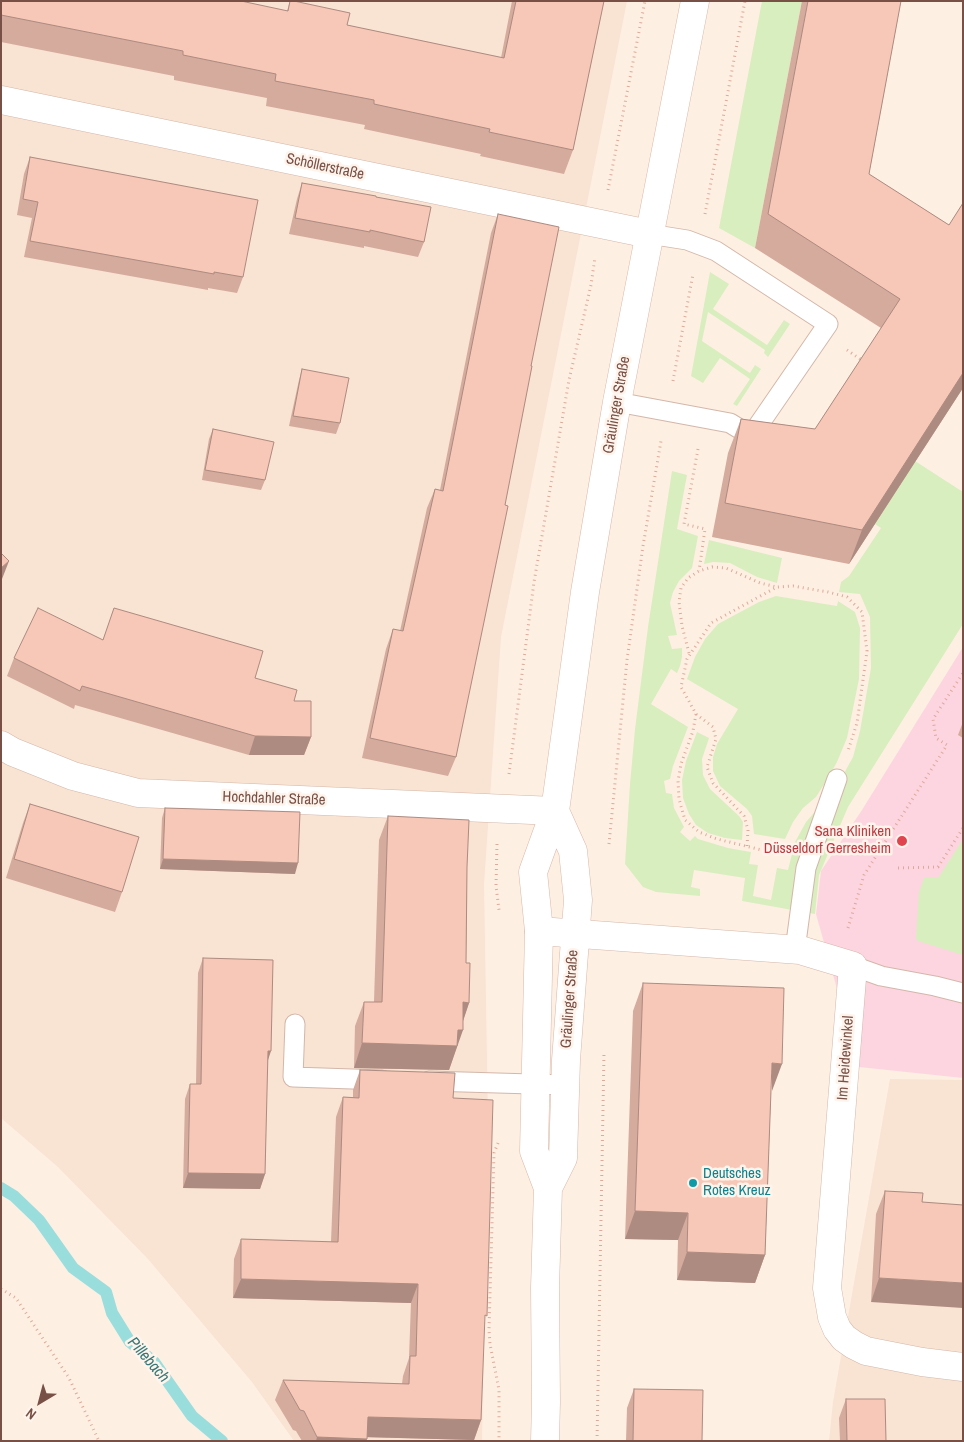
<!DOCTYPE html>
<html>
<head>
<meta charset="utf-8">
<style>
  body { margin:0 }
  #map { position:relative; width:964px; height:1442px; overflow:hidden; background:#feefe3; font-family:"Archivo Narrow",sans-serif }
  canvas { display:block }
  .frame { position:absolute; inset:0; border:2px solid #795046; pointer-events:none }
  .north { position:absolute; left:15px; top:1377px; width:50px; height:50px; -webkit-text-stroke:4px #fff4eb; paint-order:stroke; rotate:217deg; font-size:14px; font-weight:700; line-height:20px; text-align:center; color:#795046 }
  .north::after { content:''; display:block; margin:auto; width:18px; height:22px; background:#795046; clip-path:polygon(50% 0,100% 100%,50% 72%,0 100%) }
</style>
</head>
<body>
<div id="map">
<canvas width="964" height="1442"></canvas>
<div class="frame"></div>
<div class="north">N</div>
</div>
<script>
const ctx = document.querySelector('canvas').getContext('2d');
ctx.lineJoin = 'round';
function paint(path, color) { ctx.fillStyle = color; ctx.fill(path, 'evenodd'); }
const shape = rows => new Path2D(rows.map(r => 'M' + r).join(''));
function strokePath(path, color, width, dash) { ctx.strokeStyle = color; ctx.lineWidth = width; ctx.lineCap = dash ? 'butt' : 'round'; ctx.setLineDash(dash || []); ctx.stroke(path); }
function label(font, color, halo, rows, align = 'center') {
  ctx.font = font + ' "Archivo Narrow",sans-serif'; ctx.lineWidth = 5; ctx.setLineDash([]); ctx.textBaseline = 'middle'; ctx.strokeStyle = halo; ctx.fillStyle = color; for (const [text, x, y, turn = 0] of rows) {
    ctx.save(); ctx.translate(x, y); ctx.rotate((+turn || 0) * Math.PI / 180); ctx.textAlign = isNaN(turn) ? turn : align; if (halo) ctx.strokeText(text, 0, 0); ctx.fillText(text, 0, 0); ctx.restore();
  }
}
paint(shape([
  [1,1,627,1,501,637,484,884,488,1119,482,1441,294,1441,252,1382,148,1259,58,1167,1,1118],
  [890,1079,963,1080,963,1441,829,1441,833,1402]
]), '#f9e3d3');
paint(shape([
  [963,647,963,1078,859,1067,816,914,821,871,862,810]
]), '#fdd5e0');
paint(shape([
  [762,1,831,1,801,6,755,248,719,228],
  [710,272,729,284,713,309,767,345,784,320,790,324,768,357,764,353,765,350,708,312,702,341,750,373,755,365,761,369,737,406,733,404,750,379,720,358,703,383,691,376],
  [915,461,963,492,963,624,848,807,819,875,815,914,742,901,745,878,694,870,691,887,700,889,700,896,656,892,643,887,625,864,630,784,635,729,648,627,672,471,687,475,677,529,698,536,692,568,679,581,673,592,670,603,677,635,668,636,672,649,682,648,682,657,680,666,677,673,671,669,651,704,688,727,673,766,670,779,664,781,666,793,672,794,674,808,684,827,680,832,690,841,695,836,698,839,728,848,751,852,749,864,758,865,753,896,771,900,777,868,788,870,795,842,806,822,837,786,853,757,860,731,871,668,870,617,860,594,839,592,841,582,849,576,881,528,875,524],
  [709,540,782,558,777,583,757,577,730,563,713,562,704,564],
  [776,596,837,606,838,601,855,612,860,628,859,679,847,738,837,762,828,778,816,797,803,808,793,822,785,839,754,834,752,816,747,809,720,786,713,771,713,757,717,744,738,709,687,679,695,657,705,639,718,624,759,602],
  [697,732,709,738,702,759,703,775,710,789,739,816,743,822,742,840,725,838,708,833,696,825,689,814,683,798,682,780,686,761],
  [963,839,963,955,918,941,916,938,919,892,924,878,938,878]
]), '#d9eebf');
strokePath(shape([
  [1,1188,14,1196,39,1220,73,1268,106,1292,112,1313,130,1342,154,1362,192,1416,222,1441]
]), '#9adddd', 12);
const service = shape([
  [617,402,730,423,751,436,828,324,716,251,687,240,649,234],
  [795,950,806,868,837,779],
  [853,966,881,976,935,986,963,993],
  [295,1024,293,1077,382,1080],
  [429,1081,566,1085]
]);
const minor = shape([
  [1,100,649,234],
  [1,745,13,752,73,776,138,793,555,811],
  [539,931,800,950,853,966,827,1288,832,1317,837,1329,844,1338,854,1345,866,1351,922,1362,963,1367]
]);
const secondary = shape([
  [548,1188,563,1158,566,1060,578,900,573,851,555,811],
  [545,1441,546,1402,545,1288,548,1188,534,1151,539,931,533,872,555,811,585,592,617,402,695,1]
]);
strokePath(service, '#d3b7aa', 21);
strokePath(minor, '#d3b7aa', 29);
strokePath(secondary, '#dab7a9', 29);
strokePath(shape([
  [608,190,645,1],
  [705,214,745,1],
  [847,350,863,361],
  [673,381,693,274],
  [698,449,684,524,705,529,699,571],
  [689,653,682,626,679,602,681,588,688,578,699,571,712,567,726,568,760,583,777,587],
  [696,714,693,731,681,764,678,781,679,799,685,820,699,832,717,839,774,853,780,852],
  [509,774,534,582,569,380,591,285,595,257],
  [497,844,496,886,499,910],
  [609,844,627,660,643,546,661,441],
  [747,846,748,830,744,816,713,783,707,767,716,739,713,727,696,714,681,687,687,659,711,623,777,587,793,586,828,592,847,597,862,612,867,651,857,723,848,751],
  [898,868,938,867,963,828],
  [848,928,864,875,947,745,936,738,933,719,963,673],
  [498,1143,494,1153,489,1330,490,1344,499,1390,499,1441],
  [1,1289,16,1298,69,1378,99,1441],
  [597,1441,604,1053]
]), '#dcaa9a', 3, [1, 4]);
strokePath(service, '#fff', 19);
strokePath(minor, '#fff', 28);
strokePath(secondary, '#fff', 28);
paint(shape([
  [1,1,287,11,290,1,347,25,501,58,512,1,604,1,573,150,564,174,480,156,481,154,364,129,365,125,266,106,267,98,174,80,174,76,1,42],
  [802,1,901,1,869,174,949,225,963,203,963,388,849,564,712,537,728,453,741,419,815,429,881,328,755,248,801,6],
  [30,157,243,277,237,293,208,288,208,290,24,257,32,218,17,215,24,174],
  [302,183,376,197,424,242,418,257,364,246,364,248,289,234,297,199],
  [498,214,531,366,456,757,448,776,362,758,386,649,393,629,400,631,427,508,435,489,440,490,491,233],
  [302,369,340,423,336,434,289,426,299,380],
  [213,429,265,480,261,490,202,480,209,439],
  [114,608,255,678,294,701,311,737,304,755,249,755,75,705,74,709,7,676,14,658,103,640],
  [963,722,963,738,958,735],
  [30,804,122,892,115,912,6,878,23,823],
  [165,808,295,874,160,869,162,818],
  [388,816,467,867,466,963,469,1003,463,1021,457,1046,449,1070,354,1068,355,1026,364,1002,374,1002,379,840],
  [203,958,267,1062,265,1174,260,1189,183,1188,185,1099,190,1084,196,1084,198,973],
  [643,983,771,1091,765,1255,755,1283,677,1280,678,1240,625,1239,633,1011],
  [360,1070,453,1098,484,1323,481,1420,474,1440,367,1437,366,1441,302,1441,296,1431,293,1430,275,1400,283,1380,402,1384,403,1376,409,1358,411,1303,233,1298,234,1259,241,1239,331,1242,336,1117,343,1097,353,1097,353,1090],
  [885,1191,922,1202,871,1302,876,1214],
  [634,1389,702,1441,626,1441,627,1408],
  [846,1399,886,1441,840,1441,839,1418]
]), '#d4ab9d');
paint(shape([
  [963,373,963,388,849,564,862,530],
  [9,561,2,579,1,580,1,568],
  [255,736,311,737,304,755,249,755],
  [163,859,298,863,295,874,160,869],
  [463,1002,469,1003,461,1027],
  [458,1030,463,1030,449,1070,354,1068,362,1043],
  [268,1051,271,1051,266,1066],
  [772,1063,782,1064,772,1091],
  [188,1173,265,1174,260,1189,183,1188],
  [635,1211,688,1213,678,1240,625,1239],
  [687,1252,765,1255,755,1283,677,1280],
  [879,1278,963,1283,963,1308,871,1302],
  [241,1279,418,1284,411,1303,233,1298],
  [368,1417,481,1420,474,1440,361,1437],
  [317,1437,367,1439,366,1441,316,1441]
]), '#ad8b80');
const building = shape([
  [1,1,241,1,288,11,290,1,294,1,350,13,347,25,504,58,516,1,604,1,573,150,489,132,490,129,374,104,374,100,275,81,276,74,183,55,183,51,1,15,1,1],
  [808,1,901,1,869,174,949,225,963,203,963,373,862,530,725,503,741,419,815,429,900,299,768,214,808,1],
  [30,157,258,200,243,277,214,272,214,274,30,241,38,202,23,199,30,157],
  [302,183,376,196,376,197,431,207,424,242,370,230,370,232,295,218,302,183],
  [498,214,559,227,531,366,532,366,505,505,508,506,456,757,370,738,393,629,403,631,435,489,443,491,498,214],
  [302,369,349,378,340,423,293,416,302,369],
  [213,429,274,442,265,480,205,470,213,429],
  [1,553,9,561,1,568,1,553],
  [38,608,103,640,114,608,263,651,255,678,297,690,294,701,311,701,311,737,255,736,82,686,80,691,14,658,38,608],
  [30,804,139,837,122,892,14,859,30,804],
  [165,808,300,812,298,863,163,859,165,808],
  [388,816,469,820,467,867,466,963,470,963,469,1003,463,1002,463,1030,458,1030,457,1046,362,1043,364,1002,382,1002,388,816],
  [203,958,273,960,271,1051,268,1051,265,1174,188,1173,190,1084,201,1084,203,958],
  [643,983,784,988,782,1064,772,1063,765,1255,687,1252,688,1213,635,1211,643,983],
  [360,1070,455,1073,453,1098,493,1100,487,1316,485,1315,481,1420,368,1417,367,1439,317,1437,304,1411,300,1410,283,1380,409,1384,410,1356,416,1356,418,1284,241,1279,241,1239,338,1242,343,1097,359,1098,360,1070],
  [885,1191,923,1193,922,1202,963,1205,963,1283,879,1278,885,1191],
  [634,1389,703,1390,702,1441,633,1441,634,1389],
  [846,1399,885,1399,886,1441,847,1441,846,1399]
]);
paint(building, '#f7c7b7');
strokePath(building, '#ad8b80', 1);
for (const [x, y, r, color] of [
  [902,841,6,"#e0444e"],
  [693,1183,5,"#0f9aa8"]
]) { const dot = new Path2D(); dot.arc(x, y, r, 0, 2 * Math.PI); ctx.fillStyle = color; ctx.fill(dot); strokePath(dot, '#fff4eb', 2); }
label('15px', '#795046', '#fff4eb', [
  ["Schöllerstraße",325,167,12],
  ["Gräulinger Straße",617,405,-80],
  ["Hochdahler Straße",274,799,2],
  ["Gräulinger Straße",570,999,-86],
  ["Im Heidewinkel",846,1058,-86]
]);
label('15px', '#be3a42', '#fff4eb', [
  ["Sana Kliniken",891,832],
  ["Düsseldorf Gerresheim",891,849]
], 'right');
label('15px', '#0d838f', '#fff4eb', [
  ["Deutsches",703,1174],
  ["Rotes Kreuz",703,1191]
], 'left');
label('italic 16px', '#357879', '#fff4eb', [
  ["Pillebach",148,1360,49]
]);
</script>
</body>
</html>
